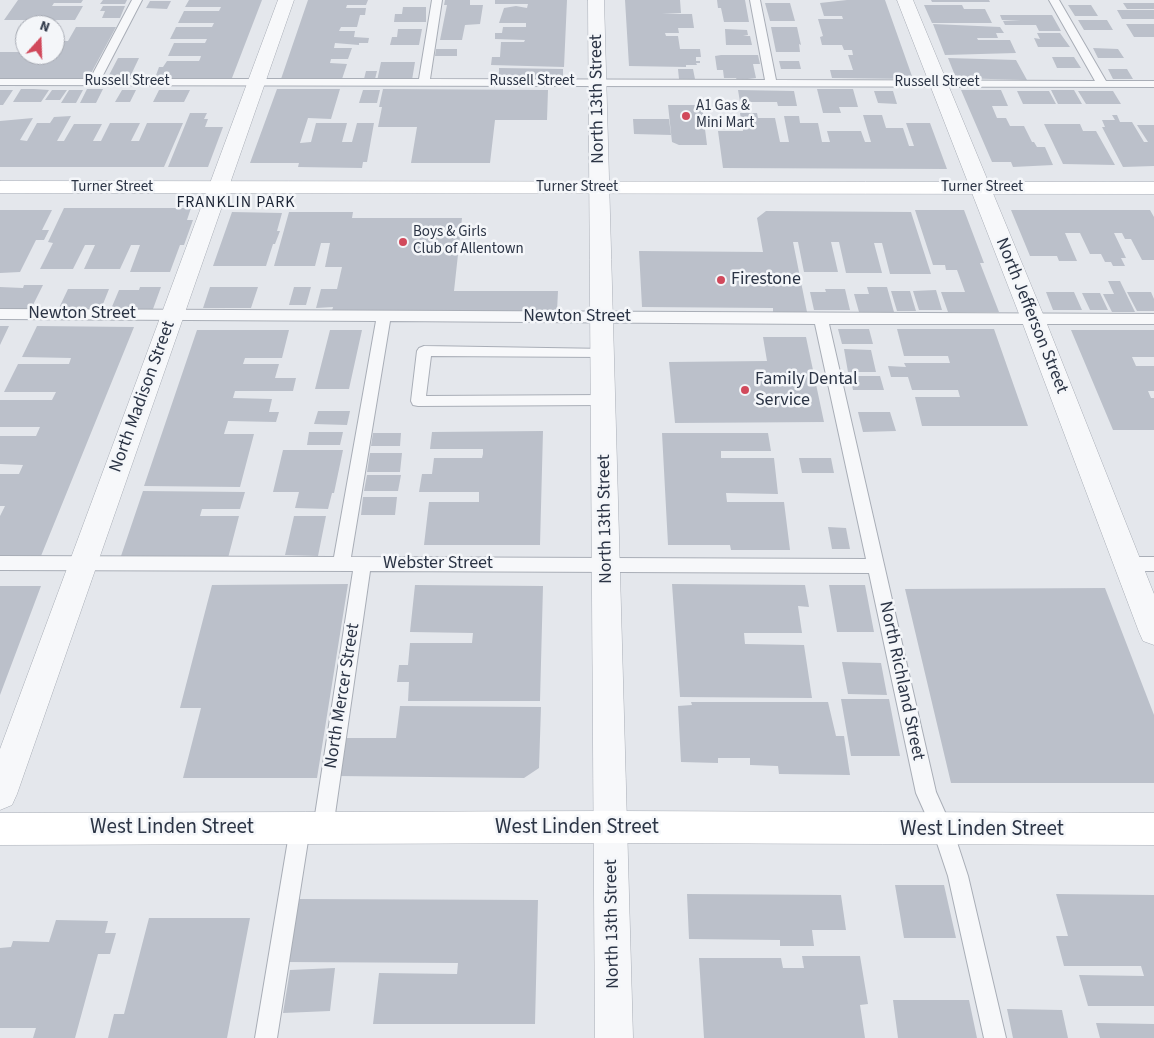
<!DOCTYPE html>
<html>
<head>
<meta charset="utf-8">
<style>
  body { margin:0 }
  #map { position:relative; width:1154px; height:1038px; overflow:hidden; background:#e4e7ec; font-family:"Source Sans 3",sans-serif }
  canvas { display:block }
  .north { position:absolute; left:15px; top:15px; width:50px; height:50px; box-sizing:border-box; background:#f4f6f9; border:1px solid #a4a8b1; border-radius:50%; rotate:20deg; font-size:14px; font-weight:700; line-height:20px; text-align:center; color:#2b3445 }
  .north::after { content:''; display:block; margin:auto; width:18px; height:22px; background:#d1495b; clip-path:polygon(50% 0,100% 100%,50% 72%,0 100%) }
</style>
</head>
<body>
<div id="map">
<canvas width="1154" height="1038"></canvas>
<div class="north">N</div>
</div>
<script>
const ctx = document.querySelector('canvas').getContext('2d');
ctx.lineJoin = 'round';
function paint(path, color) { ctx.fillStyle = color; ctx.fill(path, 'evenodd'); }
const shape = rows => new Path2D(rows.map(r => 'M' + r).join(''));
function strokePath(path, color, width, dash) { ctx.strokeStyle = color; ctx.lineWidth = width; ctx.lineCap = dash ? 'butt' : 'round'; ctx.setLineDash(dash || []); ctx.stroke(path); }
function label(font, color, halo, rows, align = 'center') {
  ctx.font = font + ' "Source Sans 3",sans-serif'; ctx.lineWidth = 5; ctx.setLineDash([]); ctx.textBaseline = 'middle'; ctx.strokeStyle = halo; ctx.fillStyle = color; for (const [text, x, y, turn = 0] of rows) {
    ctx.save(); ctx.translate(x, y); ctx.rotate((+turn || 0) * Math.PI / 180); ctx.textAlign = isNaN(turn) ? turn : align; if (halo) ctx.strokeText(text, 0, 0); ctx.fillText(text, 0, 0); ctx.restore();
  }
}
paint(shape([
  [18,0,83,0,81,3,54,3,52,6,83,6,75,20,4,20],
  [103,0,127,0,125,4,100,4],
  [189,0,262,0,232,78,155,78,159,67,163,67,167,61,199,61,200,59,201,56,168,56,174,43,205,43,207,39,170,39,176,27,212,27,214,23,178,23,184,11,219,11,221,7,185,7],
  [308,0,368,0,366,5,347,5,346,8,366,8,365,15,360,15,357,27,341,27,339,31,355,31,354,37,369,38,368,43,359,43,359,45,335,43,334,48,352,48,348,59,331,59,330,63,347,64,342,79,281,79],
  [445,0,470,0,470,5,483,5,480,24,465,25,462,40,440,40,447,5,444,5],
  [495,0,567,0,564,67,491,65,492,57,500,57,501,42,524,42,525,40,495,39,495,33,502,33,503,27,526,27,526,23,499,23,504,8,516,6,527,8,528,4,495,4],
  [625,0,680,0,681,13,662,14,692,14,694,28,678,28,679,33,665,33,666,36,678,36,680,49,700,49,701,57,696,57,696,61,700,61,700,63,696,63,697,65,686,65,686,67,629,66],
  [717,0,745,0,749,22,724,22,721,8,718,8],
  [847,0,885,0,913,79,832,78,830,70,853,70,848,55,853,55,852,50,844,50,842,45,822,45,820,37,823,36,818,19,843,19,842,16,824,16,820,3],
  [931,0,989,0,990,2,932,2],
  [150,1,171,1,167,9,146,8],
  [765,3,790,3,795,21,770,21],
  [1123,3,1154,3,1154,9,1127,9],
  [924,5,962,5,964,9,985,9,992,23,932,23],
  [1068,5,1091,5,1098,16,1075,16],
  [103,6,125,6,120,18,102,18,105,11,100,11],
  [403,7,426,7,426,22,394,22,395,14,402,14],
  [1117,10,1154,10,1154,19,1122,19],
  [1000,15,1052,15,1061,31,1039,31,1036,25,1005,25,1003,21,1021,21,1002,20],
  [1078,20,1107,20,1113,30,1084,30],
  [933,24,1000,27,1004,33,996,33,998,38,977,38,978,40,1010,40,1016,53,945,55],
  [1126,24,1154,24,1154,37,1134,37],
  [76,27,116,27,88,79,0,79,0,52,25,52,25,55,55,55,55,52,61,52,64,47,55,47,56,41,68,41],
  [771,27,797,27,801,45,799,44,800,52,776,52],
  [398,29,422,29,419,45,390,45,392,37,397,37],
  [725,29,747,30,748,35,743,36,750,36,752,45,726,45],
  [1037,33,1060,33,1070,47,1038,47,1034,38,1040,39],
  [1093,48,1118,49,1124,58,1098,58],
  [436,49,457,49,457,56,435,56],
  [721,55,758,55,760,64,753,64,756,78,740,80,737,80,736,78,724,78,723,70,717,70,715,56],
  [1052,57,1074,57,1081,68,1057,68],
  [118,58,139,58,130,77,108,77],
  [948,58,1016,60,1027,80,956,78],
  [779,61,799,61,801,69,781,69],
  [381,62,415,62,412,80,377,81],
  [499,68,563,69,563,81,496,81,496,73,499,73],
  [678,69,693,69,695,79,679,79],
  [1108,69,1127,69,1133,79,1113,79],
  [366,71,377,71,375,79,364,79],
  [21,89,34,89,49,90,41,102,13,102],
  [87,89,103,89,96,103,80,103],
  [277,89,340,89,331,119,308,118,300,143,311,142,316,123,347,123,342,142,352,142,357,123,374,123,367,162,363,162,362,168,298,167,299,163,250,163],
  [383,89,548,90,547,120,495,120,490,163,411,163,417,127,378,127,382,107,379,107],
  [817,89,853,89,858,107,839,107,841,113,823,113],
  [0,90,13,90,3,105,0,105],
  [52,90,67,90,60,100,45,100],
  [69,90,83,90,76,103,61,103],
  [122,90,136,90,130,102,115,102],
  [159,90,190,90,184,102,153,102],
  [363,90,380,90,377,103,359,103],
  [738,90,794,91,797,106,778,106,777,102,740,102],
  [961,90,1001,90,1008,106,992,106,997,118,1006,118,1010,126,1024,126,1032,142,1034,142,1037,147,1045,147,1053,165,1013,167,1011,162,992,162],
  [1051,90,1074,90,1082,104,1058,104],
  [874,91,893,91,897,104,878,103],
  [1017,91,1049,91,1056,104,1023,104],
  [1078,91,1113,91,1121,104,1086,104],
  [668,105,702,105,707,145,679,145,672,142],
  [190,113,207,113,204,119,208,119,205,127,223,127,208,167,168,167],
  [740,113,757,113,758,118,775,118,780,142,789,142,784,116,799,116,800,123,818,123,822,142,830,142,827,131,861,131,865,142,871,142,863,115,882,115,886,128,903,128,909,146,914,146,906,123,930,123,947,169,723,168,718,131,743,131],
  [1112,115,1117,115,1120,122,1132,122,1144,142,1148,142,1137,125,1154,125,1154,166,1123,167,1102,127,1105,127,1102,120,1115,120],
  [71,116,57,141,64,141,74,124,102,124,93,141,101,141,110,123,140,123,131,141,139,141,147,123,183,123,164,167,0,167,0,121,33,118,20,140,27,141,37,123,50,123,54,117],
  [633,119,669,119,671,135,634,134],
  [1044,124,1080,124,1083,131,1096,131,1115,165,1063,164],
  [64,208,191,208,187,220,193,220,184,245,180,245,170,272,130,272,140,245,131,245,120,269,84,269,95,245,85,245,73,269,40,269,53,243,48,242],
  [0,210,52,210,42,230,49,230,44,240,36,240,20,272,0,273],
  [915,210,964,210,984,263,980,263,999,312,948,312,941,292,965,292,957,270,946,270,945,265,933,265],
  [1011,210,1150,210,1154,217,1154,260,1142,260,1131,239,1125,239,1122,233,1114,233,1126,258,1121,258,1125,266,1113,266,1111,262,1105,262,1101,254,1090,254,1080,233,1065,233,1077,261,1059,261,1057,256,1030,256],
  [766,211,911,212,931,274,890,274,882,243,874,243,882,273,846,273,839,242,831,242,838,272,804,272,798,242,793,242,807,312,773,312,773,308,642,307,639,251,763,252,757,218],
  [232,212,282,213,277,231,280,231,275,244,273,244,266,266,213,266],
  [289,212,353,212,352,218,462,218,454,291,558,291,557,311,332,311,333,307,316,308,321,289,337,289,342,267,325,267,330,243,321,243,315,266,274,266],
  [1108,281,1120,281,1135,312,1112,312,1103,294,1114,294],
  [24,285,43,285,31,309,0,309,0,287,23,288],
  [140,287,161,287,153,309,111,309,119,290,139,290],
  [210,287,258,287,251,308,203,308],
  [294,287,311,287,306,305,289,305],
  [867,287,887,287,894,312,859,312,854,294,869,294],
  [68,289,109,289,101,309,59,308],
  [825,289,845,289,850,310,814,310,810,292,826,292],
  [936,290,942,310,919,310,913,291],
  [891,291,910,291,916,311,897,311],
  [1046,292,1074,292,1082,310,1053,310],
  [1127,292,1151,292,1154,299,1154,311,1137,311],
  [1082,293,1100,293,1108,310,1090,310],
  [0,326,9,326,0,345],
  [37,326,134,327,41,556,0,556,0,516,5,506,0,506,0,474,19,474,23,465,0,464,0,436,36,436,40,427,0,427,0,400,52,400,56,392,4,392,18,364,69,364,71,358,22,357],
  [838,329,869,329,873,344,842,344],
  [897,329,994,329,1028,426,922,426,915,397,960,397,958,390,912,390,908,377,891,377,888,366,906,367,904,363,950,363,948,356,904,356],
  [197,330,289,330,282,358,245,358,243,364,279,364,275,378,296,378,293,391,235,391,233,398,272,399,269,412,279,412,276,422,228,421,224,434,254,434,240,487,144,486],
  [330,330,362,330,349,389,315,389],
  [1071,330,1154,330,1154,357,1132,357,1136,366,1154,366,1154,391,1148,391,1151,398,1154,398,1154,430,1113,430],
  [763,337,806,337,824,422,675,423,669,362,767,361],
  [844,349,871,350,876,372,848,372],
  [850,376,880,376,884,390,853,390],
  [318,411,350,411,347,425,314,424],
  [858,412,890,412,896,431,863,432],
  [543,431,540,545,424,545,429,502,479,502,479,492,419,492,422,474,432,474,434,458,482,458,483,454,483,449,430,449,432,432],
  [309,432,343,432,340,445,307,445],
  [373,433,401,433,400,446,371,446],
  [662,433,768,433,771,451,721,451,721,458,774,458,778,494,726,493,727,502,784,502,790,550,731,550,730,545,668,545],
  [283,450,343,450,334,493,332,493,328,509,295,508,299,492,273,492],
  [370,453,402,453,400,472,367,472],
  [799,458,831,458,834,473,802,473],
  [367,475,401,475,398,491,364,491],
  [143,491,245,492,240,509,202,509,200,516,239,516,228,558,121,556],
  [363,497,397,497,395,515,361,515],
  [294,516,326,516,318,556,285,555],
  [828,527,846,528,850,549,832,549],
  [348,584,317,778,183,778,201,708,180,708,212,585],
  [672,584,805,585,809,607,798,606,802,633,744,633,745,644,804,645,812,698,680,697],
  [415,585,543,586,540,701,408,701,409,682,397,682,399,665,408,665,410,643,472,643,473,633,410,632],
  [829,585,865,585,874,632,837,632],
  [0,586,41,586,0,695],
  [1105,588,1154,715,1154,783,951,783,905,589],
  [842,662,881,663,887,695,848,694],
  [841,699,889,699,900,756,851,756],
  [691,702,828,702,836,736,844,736,850,775,779,774,778,766,750,765,750,758,718,758,718,763,681,762,678,706,692,705],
  [400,706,541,707,539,768,524,778,337,776,343,738,396,738],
  [895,885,944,885,956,938,904,938],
  [687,894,841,895,846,930,812,930,814,946,780,946,780,940,689,939],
  [1056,894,1154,895,1154,1006,1088,1006,1079,975,1144,976,1141,966,1064,966,1056,936,1068,936],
  [297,899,538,900,535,1024,373,1024,379,973,457,974,458,963,286,962],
  [149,918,250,918,227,1038,108,1038,114,1014,124,1014],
  [56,920,108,921,105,933,116,933,110,954,98,954,75,1038,33,1038,36,1028,0,1028,0,948,11,947,13,941,49,942],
  [802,956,860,956,868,1004,860,1005,865,1038,704,1038,699,958,781,958,783,968,804,968],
  [335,968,330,1011,283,1013,290,970],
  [893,1000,969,1000,977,1038,898,1038],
  [1007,1009,1062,1010,1068,1038,1013,1038],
  [1096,1023,1154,1024,1154,1038,1100,1038]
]), '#bbc0ca');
const lane = shape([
  [132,0,142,0,101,79,419,79,432,0,442,0,430,79,765,80,750,0,760,0,776,80,1095,81,1049,0,1059,0,1106,81,1154,81,1154,87,0,85,0,79,90,79,132,0],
  [0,309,1154,314,1154,324,829,324,936,792,953,830,968,876,1006,1038,984,1038,948,876,933,831,916,793,869,573,370,571,333,828,330,835,323,838,316,835,313,828,353,571,0,570,0,556,334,557,376,321,0,319,0,309],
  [390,321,815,324,866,559,351,557,390,321],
  [424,346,608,349,610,352,608,355,603,357,431,356,426,396,604,395,609,396,611,400,609,404,604,405,418,406,413,405,411,401,417,351,419,348,424,346],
  [1128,557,1154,557,1154,571,1128,571,1122,569,1120,564,1122,559,1128,557],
  [300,818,307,821,310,828,277,1038,255,1038,290,828,293,821,300,818]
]);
const street = shape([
  [278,0,294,0,17,794,12,805,0,810,0,749,278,0],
  [588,0,604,0,633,1038,595,1038,588,0],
  [897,0,913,0,1045,319,1154,594,1154,645,1143,641,1139,632,1021,319,897,0]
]);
const secondary = shape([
  [0,181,1154,182,1154,194,0,193,0,181],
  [611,811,1154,813,1154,845,611,843,0,845,0,813,611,811]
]);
strokePath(lane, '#a9aeb7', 2);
strokePath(street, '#a9aeb7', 1);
strokePath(secondary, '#a9aeb7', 1);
paint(lane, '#f7f8fa');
paint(street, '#f7f8fa');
paint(secondary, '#fff');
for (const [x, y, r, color] of [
  [686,116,5,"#d1495b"],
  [403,242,5,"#d1495b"],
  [721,280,5,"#d1495b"],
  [745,390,5,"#d1495b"]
]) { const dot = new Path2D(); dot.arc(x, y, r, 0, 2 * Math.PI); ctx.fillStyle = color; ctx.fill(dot); strokePath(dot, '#f4f6f9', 2); }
label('15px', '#2b3445', '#f4f6f9', [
  ["Russell Street",127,82],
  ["Russell Street",532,82],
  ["Russell Street",937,83],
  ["Turner Street",112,188],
  ["Turner Street",577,188],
  ["Turner Street",982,188]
]);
label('15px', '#2b3445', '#f4f6f9', [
  ["A1 Gas &",696,107],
  ["Mini Mart",696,124],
  ["Boys & Girls",413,233],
  ["Club of Allentown",413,250]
], 'left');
ctx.letterSpacing = '1px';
label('16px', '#1d2536', '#f4f6f9', [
  ["FRANKLIN PARK",236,203]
]);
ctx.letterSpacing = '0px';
label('18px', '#2b3445', '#f4f6f9', [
  ["North 13th Street",598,99,-91],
  ["Newton Street",82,314],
  ["North Jefferson Street",1031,316,68],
  ["Newton Street",577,317],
  ["North Madison Street",143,397,-70],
  ["North 13th Street",606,519,-91],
  ["Webster Street",438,564],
  ["North Richland Street",901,681,78],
  ["North Mercer Street",343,696,-81],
  ["North 13th Street",613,924,-91]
]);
label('18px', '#2b3445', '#f4f6f9', [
  ["Firestone",731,280],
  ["Family Dental",755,380],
  ["Service",755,401]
], 'left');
label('21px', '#2b3445', '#f4f6f9', [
  ["West Linden Street",172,828],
  ["West Linden Street",577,828],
  ["West Linden Street",982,830]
]);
</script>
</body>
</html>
